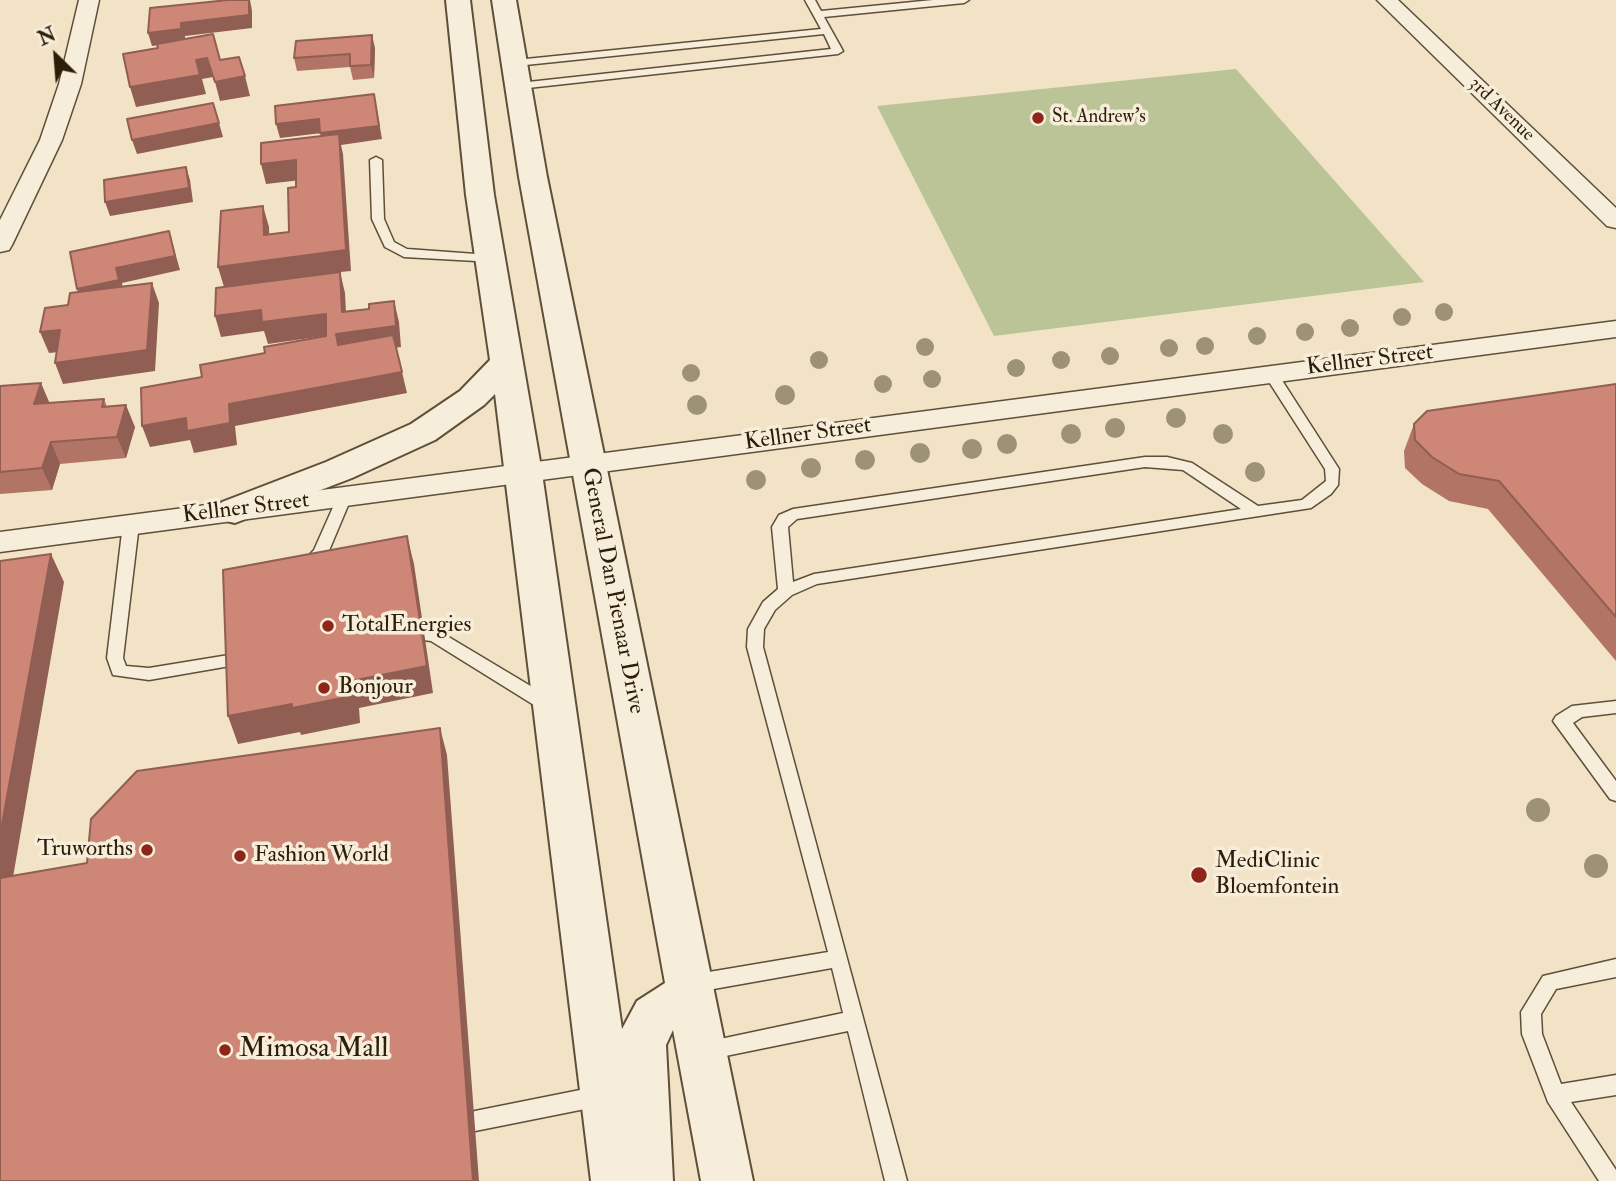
<!DOCTYPE html>
<html>
<head>
<meta charset="utf-8">
<style>
  body { margin:0 }
  #map { position:relative; width:1616px; height:1181px; overflow:hidden; background:#f2e3c7; font-family:"IM FELL Double Pica",serif }
  canvas { display:block }
  .north { position:absolute; left:21px; top:21px; width:70px; height:70px; -webkit-text-stroke:5px #f7eddb; paint-order:stroke; rotate:335deg; font-size:19px; font-weight:700; line-height:28px; text-align:center; color:#2c1e09 }
  .north::after { content:''; display:block; margin:auto; width:24px; height:32px; background:#2c1e09; clip-path:polygon(50% 0,100% 100%,50% 72%,0 100%) }
</style>
</head>
<body>
<div id="map">
<canvas width="1616" height="1181"></canvas>
<div class="north">N</div>
</div>
<script>
const ctx = document.querySelector('canvas').getContext('2d');
ctx.lineJoin = 'round';
function paint(path, color) { ctx.fillStyle = color; ctx.fill(path, 'evenodd'); }
const shape = rows => new Path2D(rows.map(r => 'M' + r).join(''));
function strokePath(path, color, width, dash) { ctx.strokeStyle = color; ctx.lineWidth = width; ctx.lineCap = dash ? 'butt' : 'round'; ctx.setLineDash(dash || []); ctx.stroke(path); }
function label(font, color, halo, rows, align = 'center') {
  ctx.font = font + ' "IM FELL Double Pica",serif'; ctx.lineWidth = 7; ctx.setLineDash([]); ctx.textBaseline = 'middle'; ctx.strokeStyle = halo; ctx.fillStyle = color; for (const [text, x, y, turn = 0] of rows) {
    ctx.save(); ctx.translate(x, y); ctx.rotate((+turn || 0) * Math.PI / 180); ctx.textAlign = isNaN(turn) ? turn : align; if (halo) ctx.strokeText(text, 0, 0); ctx.fillText(text, 0, 0); ctx.restore();
  }
}
paint(shape([
  [1236,69,1424,282,994,336,877,106]
]), '#bac496');
const service = shape([
  [805,0,815,0,821,11,933,0,969,0,964,3,824,17,843,51,838,54,519,89,514,86,519,83,831,49,824,34,516,66,511,63,516,60,821,29,805,0],
  [376,157,382,160,384,219,394,242,407,249,490,255,494,256,494,262,404,257,385,247,372,219,370,160,376,157],
  [1271,370,1276,371,1339,469,1338,485,1331,494,1311,508,817,584,792,595,775,610,764,629,763,647,907,1181,885,1181,848,1031,706,1060,699,1058,696,1051,699,1044,706,1042,843,1013,832,968,691,993,684,990,681,984,684,978,691,975,828,952,747,647,748,629,763,602,778,589,772,527,779,515,793,509,1145,457,1167,457,1192,463,1258,506,1302,500,1326,481,1325,469,1264,374,1271,370],
  [1145,467,1183,470,1241,509,814,574,793,582,788,527,797,519,1145,467],
  [345,491,352,496,328,553,312,570,302,570,299,566,314,550,338,496,345,491],
  [131,519,139,524,123,658,126,666,149,668,247,652,253,654,255,658,253,662,149,680,113,675,107,658,123,524,131,519],
  [404,627,422,627,442,633,554,700,556,705,554,710,542,710,431,641,398,637,396,633,404,627],
  [1616,701,1616,713,1582,717,1573,723,1616,781,1616,801,1610,799,1553,721,1556,716,1572,706,1616,701],
  [1616,959,1616,977,1556,989,1541,1014,1542,1034,1561,1084,1616,1075,1616,1095,1571,1102,1616,1170,1616,1181,1599,1181,1548,1102,1522,1034,1521,1012,1543,976,1616,959],
  [600,1086,607,1089,610,1096,607,1103,600,1106,475,1131,468,1128,465,1121,468,1114,475,1111,600,1086]
]);
const minor = shape([
  [79,0,99,0,81,84,62,140,12,245,9,250,0,252,0,220,40,140,59,84,79,0],
  [1377,0,1398,0,1616,208,1616,228,1607,226,1377,0],
  [1616,321,1616,337,0,552,0,532,1616,321]
]);
const tertiary = shape([
  [446,0,470,0,494,195,542,473,622,1029,637,1001,665,983,519,177,492,0,516,0,547,177,753,1181,701,1181,673,1030,666,1045,673,1181,591,1181,495,394,484,405,435,440,352,478,235,523,222,520,217,511,222,502,326,462,411,424,460,391,490,360,466,195,446,0]
]);
strokePath(service, '#5e4f38', 3);
strokePath(minor, '#5e4f38', 3);
strokePath(tertiary, '#5e4f38', 4);
paint(service, '#f7eddb');
paint(minor, '#f7eddb');
paint(tertiary, '#f7eddb');
ctx.fillStyle = '#9d9276';
for (const [x, y, r] of [
  [1444,312,9],
  [1402,317,9],
  [1350,328,9],
  [1305,332,9],
  [1257,336,9],
  [1205,346,9],
  [925,347,9],
  [1169,348,9],
  [1110,356,9],
  [819,360,9],
  [1061,360,9],
  [1016,368,9],
  [691,373,9],
  [932,379,9],
  [883,384,9],
  [785,395,10],
  [697,405,10],
  [1176,418,10],
  [1115,428,10],
  [1071,434,10],
  [1223,434,10],
  [1007,444,10],
  [972,449,10],
  [920,453,10],
  [865,460,10],
  [811,468,10],
  [1255,472,10],
  [756,480,10],
  [1538,810,12],
  [1596,866,12]
]) { ctx.beginPath(); ctx.arc(x, y, r, 0, 2 * Math.PI); ctx.fill(); }
paint(shape([
  [375,48,374,78,353,80,350,67,297,71,294,58],
  [1616,384,1616,661,1488,509,1449,501,1422,484,1405,468,1404,451,1414,424],
  [0,386,50,403,104,399,107,407,135,427,126,458,60,464,52,490,0,494]
]), '#b17465');
paint(shape([
  [250,0,252,11,252,28,185,36,185,42,152,46,148,33],
  [372,35,375,48,374,78,371,65],
  [207,58,213,77,202,79,206,94,136,107,130,87,196,60],
  [245,76,250,96,220,101,215,82],
  [374,94,382,139,341,145,343,154,351,271,340,272,345,293,347,332,394,301,399,322,401,347,341,355,336,334,342,312,224,287,218,267,346,250,320,133],
  [319,119,322,133,280,138,276,124],
  [219,123,223,137,137,154,132,140],
  [296,160,301,180,266,184,261,164],
  [186,167,190,180,193,202,110,216,105,202],
  [263,206,269,227,270,256,264,235],
  [169,231,180,270,122,283,124,295,82,304,77,289,116,268],
  [152,283,159,303,155,371,63,384,55,363],
  [261,310,326,314,331,335,268,344,264,331,221,337,215,316],
  [60,330,69,351,49,353,40,332],
  [402,372,407,393,235,426,237,445,194,453,190,440,150,447,142,426,229,404],
  [41,383,50,404,34,404],
  [126,405,135,427,126,458,117,437],
  [51,442,60,464,52,490,42,468],
  [407,536,414,564,433,693,359,708,360,723,301,735,300,732,238,744,228,716,351,681],
  [51,554,64,582,8,906,0,893,0,835],
  [440,728,447,755,479,1181,473,1181]
]), '#905e53');
const building = shape([
  [228,0,249,0,249,15,181,23,181,29,148,33,150,8,228,0],
  [213,34,220,60,239,57,245,76,215,82,207,58,196,60,200,75,130,87,123,54,158,48,157,44,213,34],
  [372,35,371,65,350,66,350,54,294,58,296,41,372,35],
  [374,94,379,126,320,133,319,119,276,124,275,106,374,94],
  [213,103,219,123,132,140,127,119,213,103],
  [339,134,346,250,218,267,221,211,263,206,264,235,289,232,288,188,296,187,296,160,261,164,261,143,339,134],
  [186,167,189,188,105,202,104,180,186,167],
  [169,231,175,256,116,268,119,280,77,289,70,252,169,231],
  [340,272,342,312,369,309,369,304,394,301,396,326,336,334,338,345,393,335,402,372,229,404,230,423,187,431,186,418,142,426,141,388,202,377,200,365,265,353,264,347,326,336,326,314,262,322,261,310,215,316,216,288,340,272],
  [152,283,147,350,55,363,60,330,40,332,45,308,68,305,70,293,152,283],
  [41,383,34,404,104,399,102,407,126,405,117,437,51,442,42,468,0,472,0,386,41,383],
  [1616,384,1616,617,1499,481,1459,474,1432,457,1415,440,1414,424,1427,411,1616,384],
  [407,536,427,666,351,681,352,696,292,708,292,704,228,716,223,570,407,536],
  [51,554,0,835,0,561,51,554],
  [440,728,473,1181,0,1181,0,878,87,863,91,819,137,771,440,728]
]);
paint(building, '#ce8776');
strokePath(building, '#905e53', 2);
for (const [x, y, r, color] of [
  [1038,118,7,"#8f2418"],
  [328,626,7,"#8f2418"],
  [324,688,7,"#8f2418"],
  [147,850,7,"#8f2418"],
  [240,856,7,"#8f2418"],
  [1199,875,9,"#8f2418"],
  [225,1050,7,"#8f2418"]
]) { const dot = new Path2D(); dot.arc(x, y, r, 0, 2 * Math.PI); ctx.fillStyle = color; ctx.fill(dot); strokePath(dot, '#f7eddb', 2.5); }
label('19px', '#2c1e09', '#f7eddb', [
  ["3rd Avenue",1501,110,44]
]);
label('19px', '#2c1e09', '#f7eddb', [
  ["St. Andrew's",1052,118]
], 'left');
label('23px', '#2c1e09', '#f7eddb', [
  ["Kellner Street",1370,361,-7],
  ["Kellner Street",808,435,-8],
  ["Kellner Street",246,509,-7],
  ["General Dan Pienaar Drive",612,591,79]
]);
label('23px', '#2c1e09', '#f7eddb', [
  ["TotalEnergies",342,626],
  ["Bonjour",338,688],
  ["Truworths",133,850,"right"],
  ["Fashion World",254,856],
  ["MediClinic",1215,862],
  ["Bloemfontein",1215,888]
], 'left');
label('28px', '#2c1e09', '#f7eddb', [
  ["Mimosa Mall",239,1050]
], 'left');
</script>
</body>
</html>
